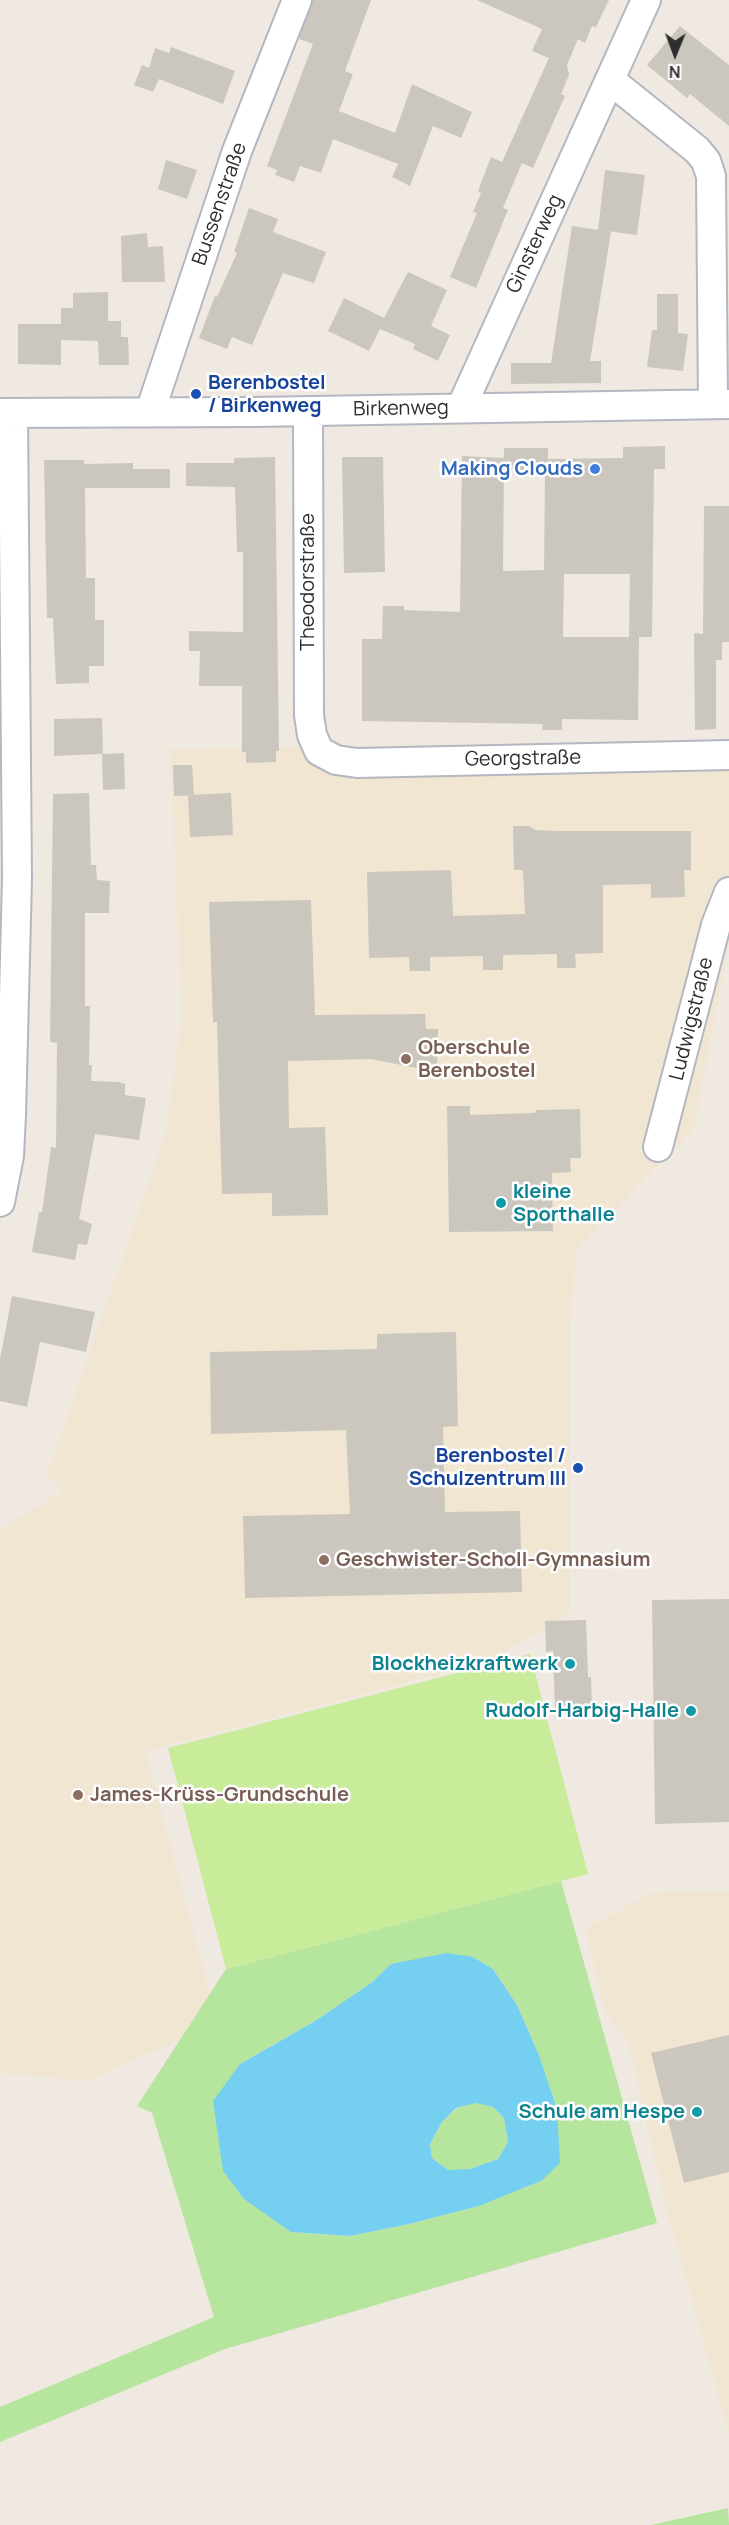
<!DOCTYPE html>
<html>
<head>
<meta charset="utf-8">
<style>
  body { margin:0 }
  #map { position:relative; width:729px; height:2525px; overflow:hidden; background:#efe9e1; font-family:Manrope,sans-serif }
  canvas { display:block }
  .north { position:absolute; left:645px; top:24px; width:60px; height:60px; -webkit-text-stroke:4px #fff; paint-order:stroke; rotate:181deg; font-size:16px; font-weight:700; line-height:24px; text-align:center; color:#2e2e2e }
  .north::after { content:''; display:block; margin:auto; width:21px; height:27px; background:#2e2e2e; clip-path:polygon(50% 0,100% 100%,50% 72%,0 100%) }
</style>
</head>
<body>
<div id="map">
<canvas width="729" height="2525"></canvas>
<div class="north">N</div>
</div>
<script>
const ctx = document.querySelector('canvas').getContext('2d');
ctx.lineJoin = 'round';
function paint(path, color) { ctx.fillStyle = color; ctx.fill(path, 'evenodd'); }
const shape = rows => new Path2D(rows.map(r => 'M' + r).join(''));
function strokePath(path, color, width, dash) { ctx.strokeStyle = color; ctx.lineWidth = width; ctx.lineCap = dash ? 'butt' : 'round'; ctx.setLineDash(dash || []); ctx.stroke(path); }
function label(font, color, halo, rows, align = 'center') {
  ctx.font = font + ' Manrope,sans-serif'; ctx.lineWidth = 5; ctx.setLineDash([]); ctx.textBaseline = 'middle'; ctx.strokeStyle = halo; ctx.fillStyle = color; for (const [text, x, y, turn = 0] of rows) {
    ctx.save(); ctx.translate(x, y); ctx.rotate((+turn || 0) * Math.PI / 180); ctx.textAlign = isNaN(turn) ? turn : align; if (halo) ctx.strokeText(text, 0, 0); ctx.fillText(text, 0, 0); ctx.restore();
  }
}
paint(shape([
  [729,740,729,941,694,1129,577,1248,570,1319,570,1612,486,1662,145,1751,218,2023,86,2081,0,2073,0,1529,64,1491,47,1474,165,1136,182,1015,170,749],
  [729,1891,729,2434,667,2210,628,2041,605,2012,585,1928,655,1892]
]), '#f0e6d1');
paint(shape([
  [561,1881,657,2223,225,2349,0,2442,0,2407,214,2317,152,2113,137,2106,226,1969],
  [473,1957,493,1969,517,2005,539,2055,557,2109,541,2181,479,2206,409,2224,350,2236,291,2232,240,2064,315,2021,371,1983,391,1964],
  [476,2102,493,2107,504,2118,508,2142,498,2159,470,2169,448,2171,432,2158,430,2144,442,2122,457,2108],
  [728,2508,729,2525,651,2525]
]), '#b6e59e');
paint(shape([
  [530,1654,588,1874,226,1969,168,1748]
]), '#c9ec9a');
paint(shape([
  [447,1953,473,1957,493,1969,517,2005,539,2055,557,2109,560,2163,541,2181,479,2206,409,2224,350,2236,291,2232,244,2199,223,2171,213,2101,240,2064,315,2021,371,1983,391,1964],
  [476,2103,493,2107,504,2118,508,2142,498,2159,470,2169,448,2170,432,2158,430,2144,442,2122,456,2108]
]), '#75cff0');
paint(shape([
  [313,0,371,0,345,71,353,74,339,111,395,133,412,84,472,112,461,138,433,126,410,186,392,177,398,164,333,139,321,173,300,166,294,182,275,175,277,170,267,166,313,44,299,39],
  [477,0,609,0,596,27,592,26,585,43,578,39,567,65,569,75,561,94,565,96,533,168,522,163,503,208,508,210,476,288,450,277,477,213,473,212,481,193,478,191,491,157,502,162,549,58,532,51,542,29],
  [680,26,729,65,729,126,690,94,687,98,647,65],
  [171,47,235,71,223,104,159,79,153,92,134,85,142,65,149,68,155,48,169,53],
  [166,160,197,170,187,199,158,189],
  [605,170,645,175,637,235,607,231,611,232,590,361,601,361,601,383,511,384,511,363,551,363,572,226,598,230],
  [249,208,278,219,273,232,326,252,314,283,283,273,252,345,232,337,227,349,199,338,215,296,217,297,237,253,234,252],
  [147,233,148,247,163,246,165,282,122,282,121,236],
  [408,272,447,290,431,326,450,335,438,361,413,349,415,344,380,329,369,351,328,331,344,298,384,318],
  [108,292,108,321,121,321,121,337,128,337,129,365,99,365,98,341,61,340,61,328,61,365,18,364,18,324,61,324,61,308,73,308,73,293],
  [657,294,678,294,678,333,688,334,683,371,647,367,652,330,657,330],
  [665,446,665,469,654,469,652,637,639,637,638,720,562,719,562,730,542,730,543,724,362,721,362,639,382,639,383,606,404,606,404,610,460,612,462,456,504,458,504,470,504,448,548,448,548,459,623,458,623,447],
  [504,470,545,470,544,570,503,571],
  [564,574,630,574,629,637,563,637],
  [275,457,279,751,276,751,276,762,246,763,246,752,242,752,242,686,199,686,200,651,189,651,189,631,243,632,243,552,237,552,235,487,186,486,186,463,234,463,234,458],
  [342,457,383,457,385,572,344,573],
  [44,460,84,460,84,464,133,463,133,469,170,469,170,488,85,488,86,578,95,578,95,620,104,620,104,666,89,666,89,683,56,684,53,618,47,618],
  [704,506,729,506,729,642,722,642,722,660,716,660,716,729,695,730,694,633,703,634],
  [102,718,103,754,124,753,125,789,103,790,102,754,54,756,54,719],
  [173,765,192,765,194,795,174,796],
  [89,793,91,865,96,865,97,880,110,881,109,913,85,913,85,1006,90,1006,89,1065,92,1065,91,1081,119,1082,125,1084,125,1095,146,1098,139,1140,95,1134,79,1219,92,1224,87,1245,78,1244,75,1260,32,1252,39,1212,42,1212,51,1147,56,1148,57,1043,50,1042,53,794],
  [231,793,233,835,190,837,188,795],
  [513,826,529,826,536,830,558,831,691,831,691,870,684,870,685,897,651,898,651,884,603,885,603,953,575,954,576,968,557,968,557,954,503,955,503,970,483,970,483,956,430,957,430,971,410,971,409,957,369,958,367,872,451,870,453,916,525,914,523,870,514,870],
  [311,900,315,1015,425,1014,426,1029,438,1029,437,1072,371,1059,288,1061,289,1128,325,1127,328,1215,272,1216,272,1193,222,1194,217,1022,213,1022,209,902],
  [447,1106,470,1106,470,1115,535,1113,536,1110,580,1109,581,1158,570,1158,571,1172,552,1173,553,1231,449,1232],
  [12,1296,95,1312,86,1352,40,1342,27,1407,0,1401,0,1359],
  [456,1332,458,1426,443,1427,445,1512,520,1511,522,1592,245,1598,243,1516,350,1514,346,1430,211,1434,210,1352,377,1349,377,1334],
  [729,1599,729,1822,655,1824,652,1600],
  [586,1620,588,1677,591,1677,592,1709,555,1710,553,1651,546,1652,545,1621],
  [729,2035,729,2172,684,2183,651,2053]
]), '#cbc7bf');
const street = shape([
  [610,80,697,150,706,161,711,176,713,404],
  [461,408,646,0],
  [308,411,309,715,312,735,319,751,336,760,357,763,729,755],
  [150,412,237,151,297,0],
  [0,413,253,412,729,404],
  [658,1147,716,925,729,892],
  [0,1202,9,1156,11,1115,17,879,13,413]
]);
strokePath(street, '#b4b7c1', 32);
strokePath(street, '#fff', 28);
for (const [x, y, r, color] of [
  [196,394,6,"#1a4fb4"],
  [595,469,6,"#3f7fe0"],
  [406,1059,6,"#8d6e63"],
  [501,1203,6,"#0f9aa8"],
  [578,1468,6,"#1a4fb4"],
  [324,1560,6,"#8d6e63"],
  [570,1664,6,"#0f9aa8"],
  [691,1711,6,"#0f9aa8"],
  [78,1795,6,"#8d6e63"],
  [697,2112,6,"#0f9aa8"]
]) { const dot = new Path2D(); dot.arc(x, y, r, 0, 2 * Math.PI); ctx.fillStyle = color; ctx.fill(dot); strokePath(dot, '#fff', 2); }
label('20px', '#2e2e2e', '#fff', [
  ["Bussenstraße",220,204,-71],
  ["Ginsterweg",535,244,-65],
  ["Birkenweg",401,409,-1],
  ["Theodorstraße",308,582,-90],
  ["Georgstraße",523,759,-1],
  ["Ludwigstraße",692,1019,-76]
]);
label('bold 20px', '#164399', '#fff', [
  ["Berenbostel",208,383],
  ["/ Birkenweg",208,406],
  ["Berenbostel /",566,1456,"right"],
  ["Schulzentrum III",566,1479,"right"]
], 'left');
label('bold 20px', '#366cbe', '#fff', [
  ["Making Clouds",583,469]
], 'right');
label('bold 20px', '#785e54', '#fff', [
  ["Oberschule",418,1048],
  ["Berenbostel",418,1071],
  ["Geschwister-Scholl-Gymnasium",336,1560],
  ["James-Krüss-Grundschule",90,1795]
], 'left');
label('bold 20px', '#0d838f', '#fff', [
  ["kleine",513,1192,"left"],
  ["Sporthalle",513,1215,"left"],
  ["Blockheizkraftwerk",558,1664],
  ["Rudolf-Harbig-Halle",679,1711],
  ["Schule am Hespe",685,2112]
], 'right');
</script>
</body>
</html>
